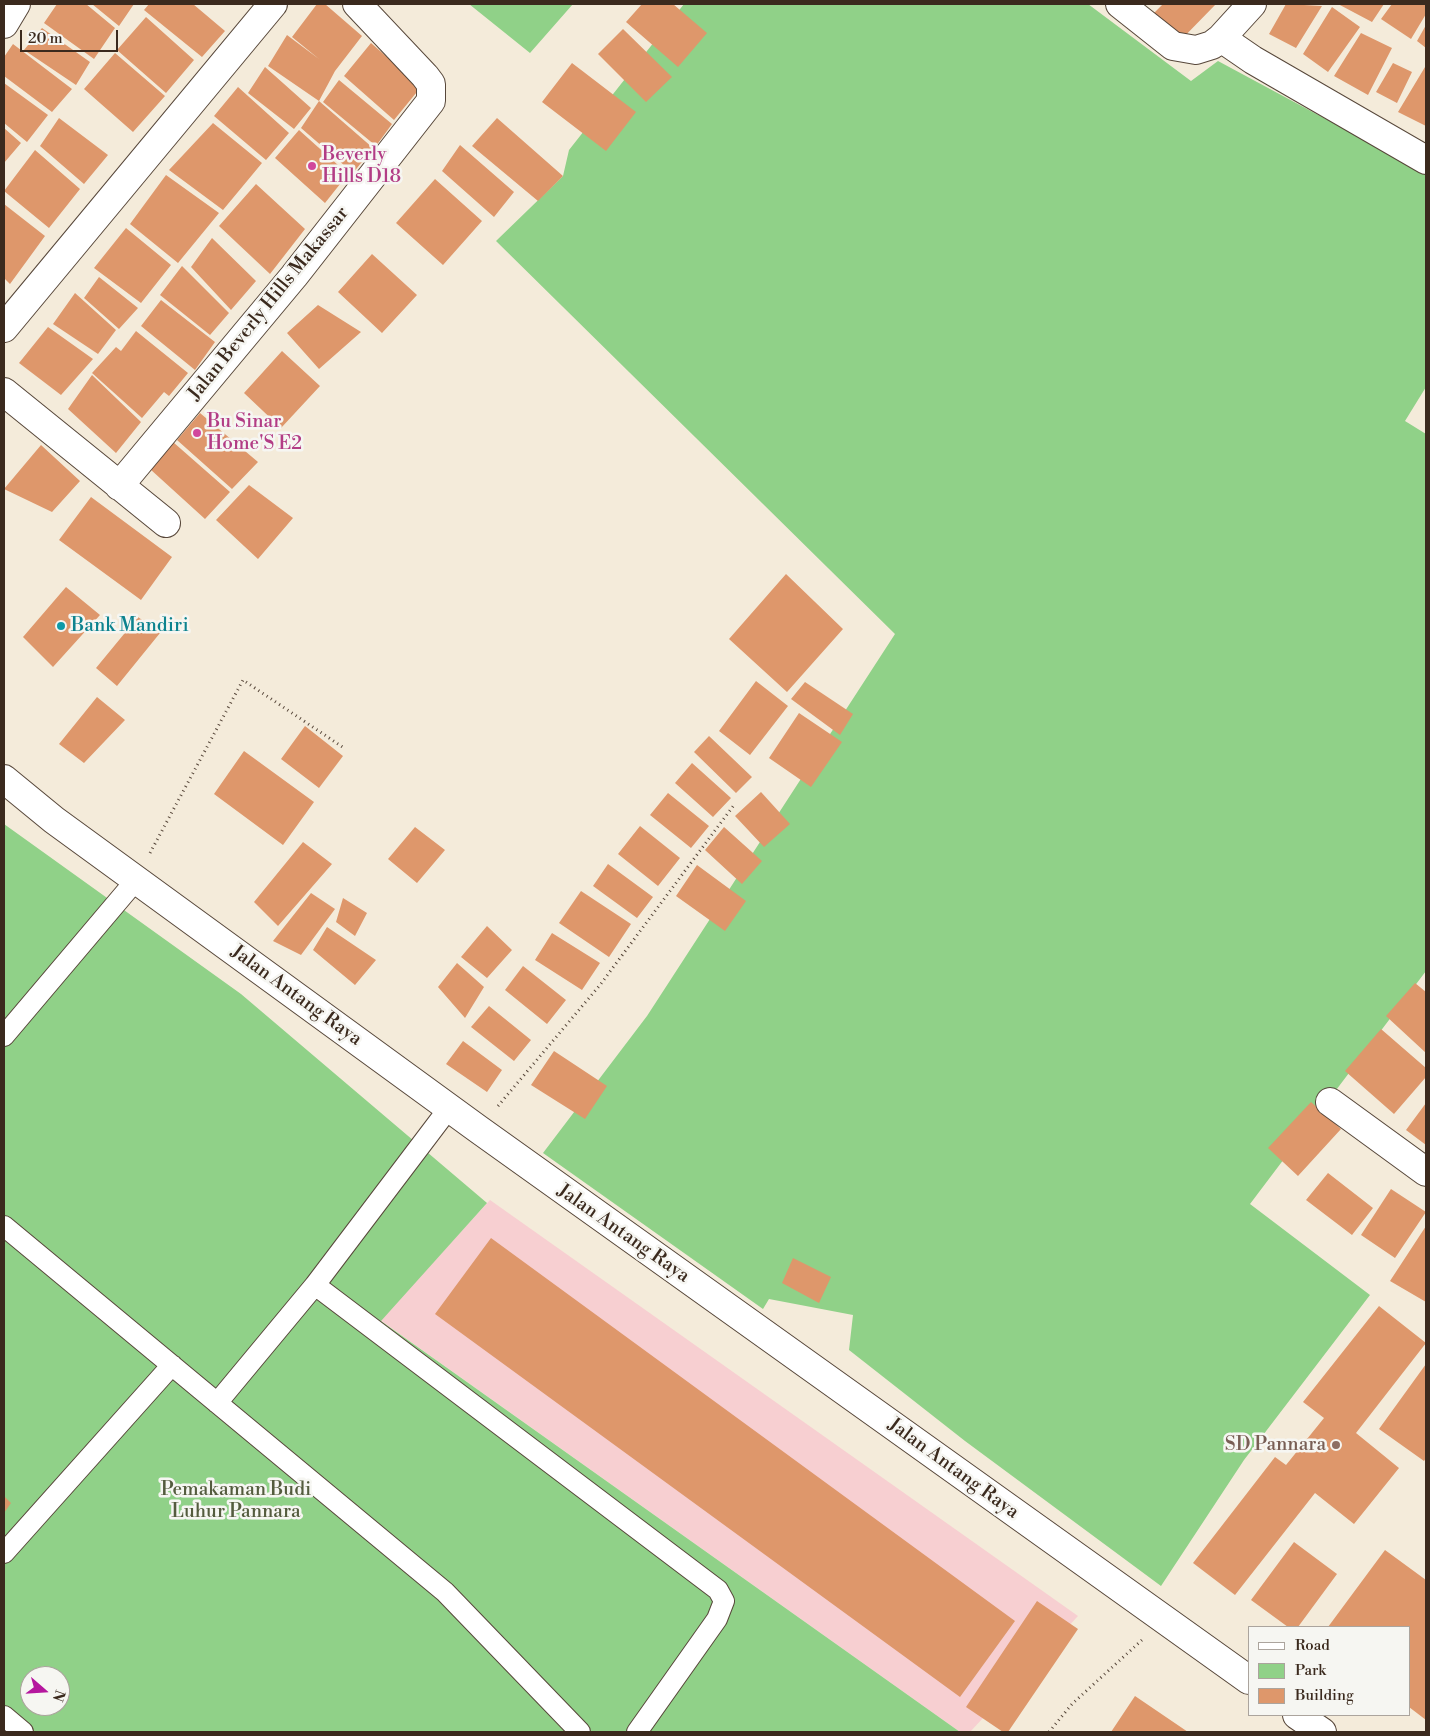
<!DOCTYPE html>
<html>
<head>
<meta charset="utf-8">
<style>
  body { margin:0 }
  #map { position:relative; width:1430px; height:1736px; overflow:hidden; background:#f4ebda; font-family:"Libre Bodoni",serif }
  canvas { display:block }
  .frame { position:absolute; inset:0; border:5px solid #3b2a1e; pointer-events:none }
  .legend { position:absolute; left:1248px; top:1626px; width:162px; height:90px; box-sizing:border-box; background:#f6f6f2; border:1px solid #aba49d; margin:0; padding:6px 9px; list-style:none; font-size:15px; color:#3b2a1e }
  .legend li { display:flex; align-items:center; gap:10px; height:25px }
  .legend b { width:25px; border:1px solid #aba49d }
  .north { position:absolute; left:20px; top:1666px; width:50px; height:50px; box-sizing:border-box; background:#f6f6f2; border:1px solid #aba49d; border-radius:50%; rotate:109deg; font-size:14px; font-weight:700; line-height:20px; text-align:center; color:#3b2a1e }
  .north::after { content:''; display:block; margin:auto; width:18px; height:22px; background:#b5179e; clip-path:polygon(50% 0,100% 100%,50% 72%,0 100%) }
  .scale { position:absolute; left:20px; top:30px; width:98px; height:22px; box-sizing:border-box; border:2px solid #3b2a1e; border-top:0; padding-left:6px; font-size:15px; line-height:18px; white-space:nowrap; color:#3b2a1e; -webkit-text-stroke:4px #f6f6f2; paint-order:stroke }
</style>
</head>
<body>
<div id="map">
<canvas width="1430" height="1736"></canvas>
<div class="frame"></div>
<ul class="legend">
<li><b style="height:6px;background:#fff"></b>Road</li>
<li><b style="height:14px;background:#90d188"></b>Park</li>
<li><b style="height:14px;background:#de976b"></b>Building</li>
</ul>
<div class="north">N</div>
<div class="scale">20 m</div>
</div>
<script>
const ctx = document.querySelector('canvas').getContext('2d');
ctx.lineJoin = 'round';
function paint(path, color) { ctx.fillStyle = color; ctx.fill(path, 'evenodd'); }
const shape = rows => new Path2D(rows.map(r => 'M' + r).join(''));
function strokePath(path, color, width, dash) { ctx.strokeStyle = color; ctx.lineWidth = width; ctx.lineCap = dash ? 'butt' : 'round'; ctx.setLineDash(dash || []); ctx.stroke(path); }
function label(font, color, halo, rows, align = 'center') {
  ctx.font = font + ' "Libre Bodoni",serif'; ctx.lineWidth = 5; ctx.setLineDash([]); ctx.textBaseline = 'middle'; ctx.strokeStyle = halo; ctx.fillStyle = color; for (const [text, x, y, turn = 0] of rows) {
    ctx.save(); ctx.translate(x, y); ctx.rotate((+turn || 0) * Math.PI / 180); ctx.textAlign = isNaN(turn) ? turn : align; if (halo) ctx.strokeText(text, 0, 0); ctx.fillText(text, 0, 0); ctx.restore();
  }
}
paint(shape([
  [490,1200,1078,1616,970,1732,960,1732,380,1320]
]), '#f7cfd1');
paint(shape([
  [469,4,573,4,530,53],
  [684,4,1088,4,1191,81,1218,61,1426,173,1426,387,1405,421,1426,434,1426,971,1250,1204,1370,1295,1244,1460,1161,1586,965,1441,849,1350,853,1315,769,1299,763,1309,543,1153,647,1016,895,634,496,241,563,176,569,150],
  [4,824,241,994,487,1203,381,1321,960,1732,4,1732],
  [30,1676,60,1676,60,1706,30,1706]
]), '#90d188');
paint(shape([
  [57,4,86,4,115,28,94,59,44,23],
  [92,4,134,4,119,26],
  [149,4,193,4,225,31,202,57,144,10],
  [317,4,325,4,362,36,335,71,319,101,268,66,287,35,319,59,292,37],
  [642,4,673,4,707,33,678,67,626,22],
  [1163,4,1216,4,1176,45,1152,15],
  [1286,4,1322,6,1296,48,1269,34],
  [1338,4,1384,4,1372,22],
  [1392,4,1426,4,1426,14,1411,39,1381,19],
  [1332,7,1360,27,1328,72,1303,54],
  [146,17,194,60,166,93,117,50],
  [1426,25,1426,48,1417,41],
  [42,28,90,62,76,85,24,50],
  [623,29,672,77,646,102,598,54],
  [1361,33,1392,48,1368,95,1334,76],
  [371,43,421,87,394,120,344,76],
  [13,44,72,89,52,112,4,76,4,57],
  [115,53,165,96,133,132,84,89],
  [572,63,636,112,606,151,542,102],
  [1393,63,1412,72,1397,103,1376,92],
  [265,67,311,108,294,129,248,93],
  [1425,67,1426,68,1426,126,1398,112],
  [339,80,392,124,376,146,323,102],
  [4,83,48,115,27,142,4,123],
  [238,87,289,133,266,160,214,116],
  [319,101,373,148,353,173,301,128],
  [59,118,108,155,84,184,40,146],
  [497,118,563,176,538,201,472,146],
  [213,123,262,163,223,210,169,170],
  [4,128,21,143,4,163],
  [299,130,348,174,325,203,275,158],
  [460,145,514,192,494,217,442,171],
  [35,150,80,189,49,228,4,191],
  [166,175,219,213,178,263,130,224],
  [435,179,482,221,443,265,396,223],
  [256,184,305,229,270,274,219,226],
  [4,204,45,236,10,284,4,278],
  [126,228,171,265,141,303,94,268],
  [212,238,256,281,231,310,191,267],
  [372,254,417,295,382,333,338,292],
  [182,266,229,313,210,335,160,295],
  [99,277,138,308,119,329,84,298],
  [75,293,116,330,98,354,53,324],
  [161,300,215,342,195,370,141,326],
  [318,305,361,332,319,369,287,333],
  [48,327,93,359,61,395,19,363],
  [136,331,188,373,169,396,164,392,142,418,92,373,116,347,121,351],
  [282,351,320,386,281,428,244,393],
  [92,375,141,422,116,453,68,409],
  [200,413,258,462,232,489,177,440],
  [173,442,230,492,205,519,150,469],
  [41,445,80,481,52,512,4,489],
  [249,485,293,518,258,559,216,520],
  [91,497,172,557,141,600,59,540],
  [786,574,843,629,787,692,729,639],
  [66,587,100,615,53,667,23,637],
  [138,617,160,633,117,686,96,668],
  [756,681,788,706,750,755,719,731],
  [805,682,853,714,840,735,791,699],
  [97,697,125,720,84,763,59,744],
  [799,713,842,742,811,787,769,758],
  [305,726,343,756,319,788,281,759],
  [709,736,752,777,736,793,694,752],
  [244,751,314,802,283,845,214,794],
  [692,763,731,798,713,817,675,783],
  [761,792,790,824,764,847,735,816],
  [668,793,709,826,691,848,650,815],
  [640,826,680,858,658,886,618,854],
  [415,827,445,850,417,883,388,859],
  [724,827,762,861,742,884,705,850],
  [303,842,332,864,278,926,254,902],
  [608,864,653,897,637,918,593,886],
  [697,865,746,901,725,931,676,896],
  [581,891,631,924,609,957,559,923],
  [311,893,335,909,301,955,273,941],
  [343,898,367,913,355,936,336,922],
  [487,926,512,950,487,978,461,957],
  [327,927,376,960,355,985,313,950],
  [552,933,600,963,582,990,535,960],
  [457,963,484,987,465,1018,438,987],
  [523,966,566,1000,547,1024,505,990],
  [1415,983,1426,992,1426,1053,1386,1016],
  [489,1006,531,1040,514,1061,471,1027],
  [1381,1029,1426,1068,1426,1077,1394,1114,1345,1071],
  [463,1041,502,1070,487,1092,446,1064],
  [554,1051,607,1086,585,1119,531,1085],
  [1311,1102,1341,1129,1298,1176,1268,1148],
  [1426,1103,1426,1145,1406,1130],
  [1328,1173,1373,1208,1352,1235,1306,1200],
  [1391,1189,1426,1212,1395,1258,1361,1235],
  [1426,1226,1426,1302,1390,1281],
  [491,1238,1015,1621,960,1697,435,1314],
  [793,1258,831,1277,819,1303,782,1283],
  [1379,1306,1426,1343,1356,1433,1399,1468,1354,1524,1315,1493,1235,1595,1193,1563,1275,1457,1286,1465,1324,1418,1303,1402],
  [1426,1364,1426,1458,1424,1461,1379,1429],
  [4,1496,11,1503,4,1513],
  [1294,1542,1337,1574,1298,1627,1288,1627,1251,1600],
  [1385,1550,1426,1580,1426,1720,1409,1707,1409,1627,1328,1627],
  [1037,1601,1078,1629,1008,1732,1003,1732,966,1707],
  [1135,1696,1188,1732,1111,1732]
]), '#de976b');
const lane = shape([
  [4,1036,136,880],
  [4,1226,445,1592,580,1732],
  [315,1285,718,1590,724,1601,717,1619,637,1732],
  [217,1403,315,1285,449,1108],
  [4,1553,172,1365],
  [4,1716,23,1732]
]);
const street = shape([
  [1120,4,1173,46,1196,50,1212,45,1221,38,1252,4],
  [4,24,16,4],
  [1221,38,1253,60,1426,160],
  [4,328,273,4],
  [4,392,166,523],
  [119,486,294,276,431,101,431,84,425,76,357,4],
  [1330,1102,1426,1172]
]);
const primary = shape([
  [4,779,54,820,478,1129,1249,1680],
  [1297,1715,1322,1732]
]);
strokePath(lane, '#57473a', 22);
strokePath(street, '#57473a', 30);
strokePath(primary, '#57473a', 30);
strokePath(shape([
  [150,853,243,680,344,748],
  [498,1106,600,985,734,805],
  [1049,1732,1072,1704,1142,1640]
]), '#57473a', 3, [1, 4]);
strokePath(lane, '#fff', 20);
strokePath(street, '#fff', 28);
strokePath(primary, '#fff', 28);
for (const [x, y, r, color] of [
  [312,166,5,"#d1479c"],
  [197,433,5,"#d1479c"],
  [61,626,5,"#0f9aa8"],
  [1336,1445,5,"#8d6e63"]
]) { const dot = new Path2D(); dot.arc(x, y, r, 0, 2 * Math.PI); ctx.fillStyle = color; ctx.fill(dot); strokePath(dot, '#f6f6f2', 2); }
label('19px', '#b23c85', '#f6f6f2', [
  ["Beverly",322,155],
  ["Hills D18",322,177],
  ["Bu Sinar",207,422],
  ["Home'S E2",207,444]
], 'left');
label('19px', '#3b2a1e', '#f6f6f2', [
  ["Jalan Beverly Hills Makassar",269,304,-51],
  ["Jalan Antang Raya",296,996,36],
  ["Jalan Antang Raya",623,1234,35],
  ["Jalan Antang Raya",953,1469,36]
]);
label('19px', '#0d838f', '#f6f6f2', [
  ["Bank Mandiri",71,626]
], 'left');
label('19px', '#785e54', '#f6f6f2', [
  ["SD Pannara",1326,1445]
], 'right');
label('19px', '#545c3e', '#f6f6f2', [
  ["Pemakaman Budi",236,1490],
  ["Luhur Pannara",236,1512]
]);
</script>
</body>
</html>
